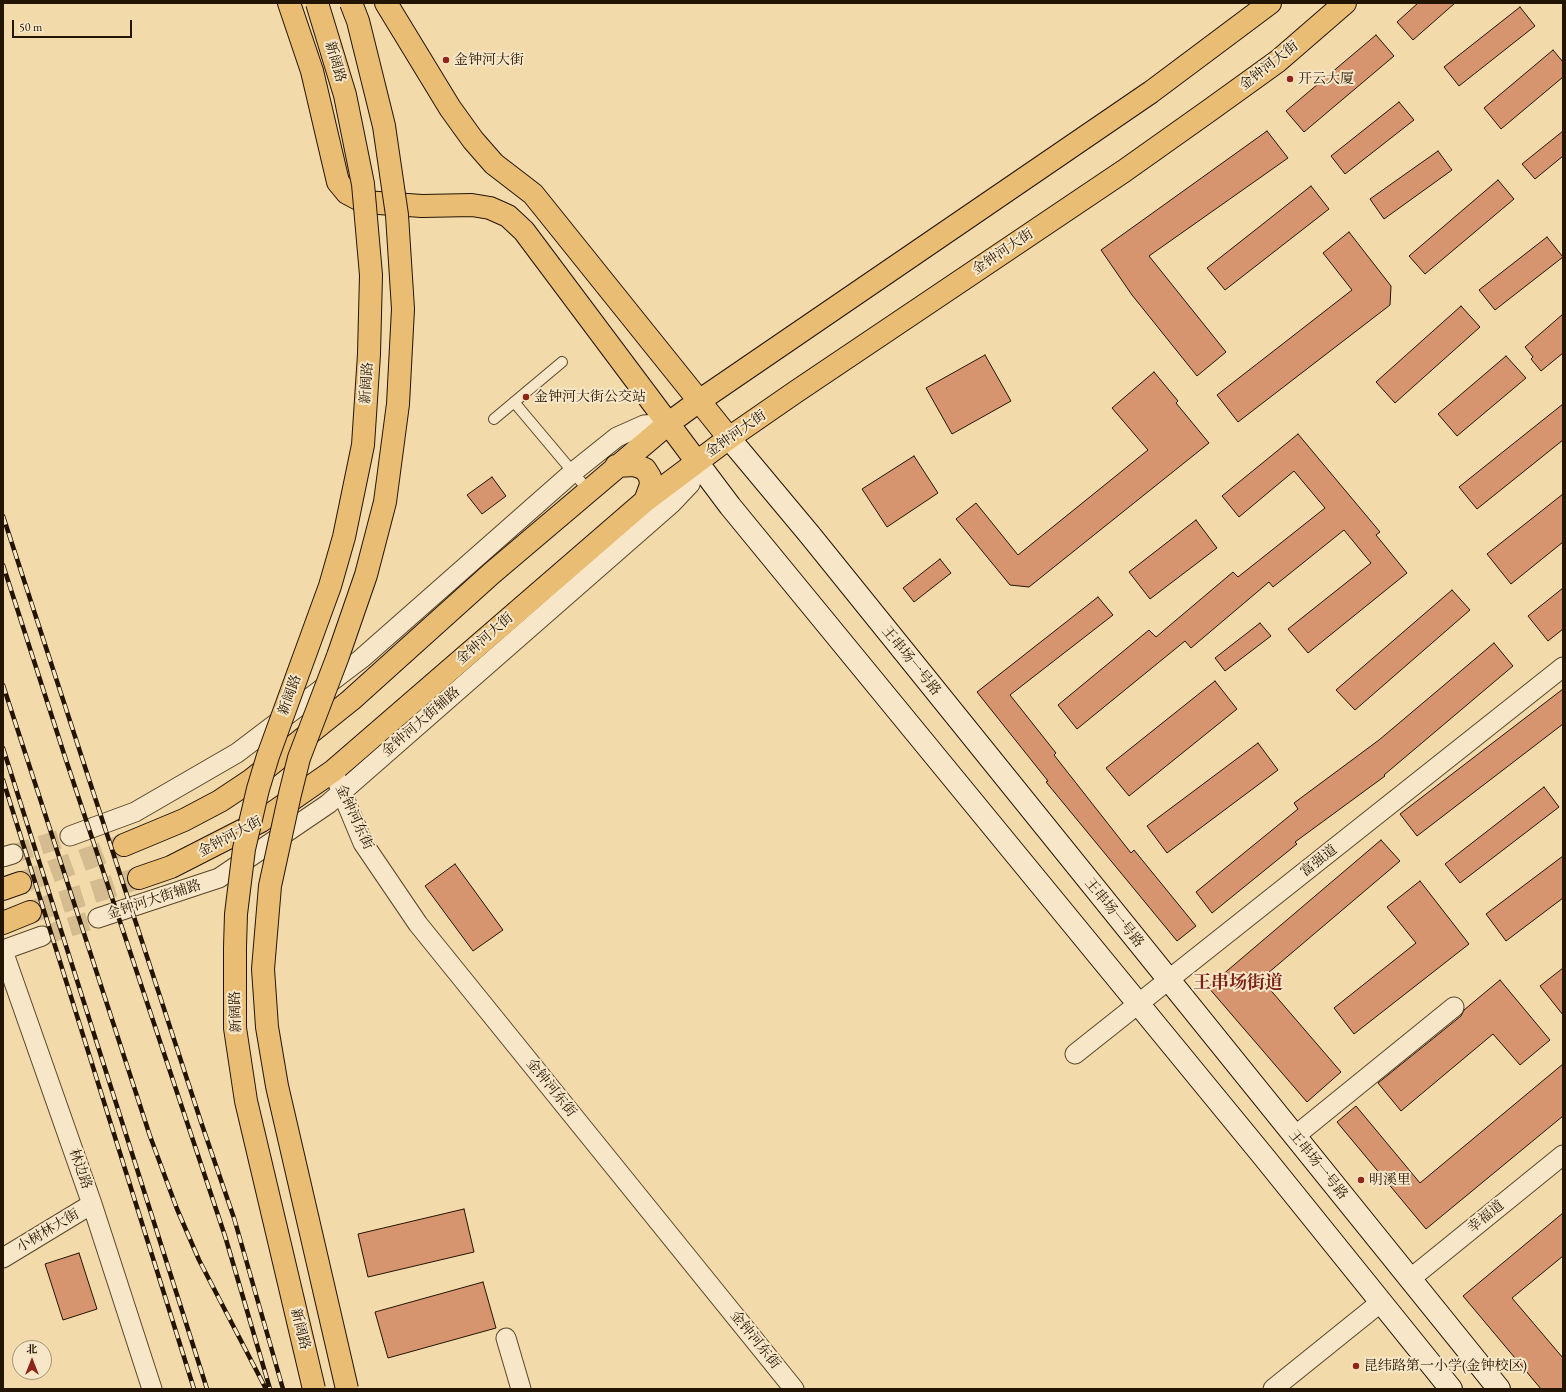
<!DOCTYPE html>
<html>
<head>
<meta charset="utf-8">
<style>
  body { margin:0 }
  #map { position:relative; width:1566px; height:1392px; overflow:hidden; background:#f3daaa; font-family:"EB Garamond","Noto Serif SC",serif }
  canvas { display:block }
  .frame { position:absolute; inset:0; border:4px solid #231400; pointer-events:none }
  .north { position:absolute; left:12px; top:1340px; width:40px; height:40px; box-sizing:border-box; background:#f7e7c8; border:1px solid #a29378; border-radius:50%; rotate:0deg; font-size:11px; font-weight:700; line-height:16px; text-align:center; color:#231400 }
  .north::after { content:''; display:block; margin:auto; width:14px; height:18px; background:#8f2418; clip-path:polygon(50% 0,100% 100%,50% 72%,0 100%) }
  .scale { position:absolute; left:12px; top:20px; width:120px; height:18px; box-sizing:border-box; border:2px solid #231400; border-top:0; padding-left:5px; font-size:12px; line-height:14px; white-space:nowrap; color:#231400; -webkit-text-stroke:3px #f7e7c8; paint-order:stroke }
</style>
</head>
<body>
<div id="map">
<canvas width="1566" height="1392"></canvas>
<div class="frame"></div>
<div class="north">北</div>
<div class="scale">50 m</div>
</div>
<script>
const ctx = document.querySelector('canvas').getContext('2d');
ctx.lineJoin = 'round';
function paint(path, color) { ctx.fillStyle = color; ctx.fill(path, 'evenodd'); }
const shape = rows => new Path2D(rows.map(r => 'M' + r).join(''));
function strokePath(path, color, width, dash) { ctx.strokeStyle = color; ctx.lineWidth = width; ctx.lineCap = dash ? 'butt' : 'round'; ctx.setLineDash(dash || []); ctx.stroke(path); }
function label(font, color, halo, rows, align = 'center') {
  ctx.font = font + ' "EB Garamond","Noto Serif SC",serif'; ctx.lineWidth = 4; ctx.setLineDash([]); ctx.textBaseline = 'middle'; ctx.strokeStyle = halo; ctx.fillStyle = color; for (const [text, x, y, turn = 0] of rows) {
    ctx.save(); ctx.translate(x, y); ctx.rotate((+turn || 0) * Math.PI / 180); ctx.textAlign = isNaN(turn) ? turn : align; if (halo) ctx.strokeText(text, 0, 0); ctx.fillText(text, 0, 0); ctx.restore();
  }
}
const building = shape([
  [1418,3,1455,3,1413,40,1397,22,1418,3],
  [1520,7,1535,26,1459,86,1444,67,1520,7],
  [1376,35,1394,56,1304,132,1286,111,1376,35],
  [1553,50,1563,62,1563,77,1501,129,1484,108,1553,50],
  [1399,102,1414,120,1345,174,1331,156,1399,102],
  [1267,131,1288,158,1149,256,1226,352,1197,376,1132,295,1101,250,1267,131],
  [1563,131,1563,156,1535,179,1522,164,1563,131],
  [1438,151,1452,170,1384,219,1370,199,1438,151],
  [1498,180,1514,199,1425,274,1409,256,1498,180],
  [1311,186,1329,209,1225,290,1207,268,1311,186],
  [1349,232,1391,286,1390,305,1238,422,1217,395,1352,290,1323,253,1349,232],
  [1547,237,1563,257,1495,310,1479,290,1547,237],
  [1461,306,1480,327,1395,403,1376,382,1461,306],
  [1563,314,1563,353,1541,371,1531,359,1533,357,1525,347,1563,314],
  [985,355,1011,401,952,434,926,388,985,355],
  [1506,356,1526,378,1457,436,1438,414,1506,356],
  [1154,372,1178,401,1176,403,1209,443,1029,587,1010,585,956,519,976,503,1018,555,1148,450,1112,408,1154,372],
  [1563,404,1563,440,1477,509,1459,487,1563,404],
  [1298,434,1380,532,1376,535,1407,573,1308,653,1288,629,1371,563,1344,530,1273,587,1269,582,1191,648,1185,641,1077,729,1058,705,1149,630,1156,637,1233,572,1238,577,1325,508,1294,471,1239,517,1222,496,1298,434],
  [914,456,938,493,887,527,862,489,914,456],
  [492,477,506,496,482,514,467,495,492,477],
  [1563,494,1563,542,1511,584,1487,554,1563,494],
  [1196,520,1217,548,1150,599,1129,572,1196,520],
  [940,559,951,573,914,602,903,588,940,559],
  [1563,588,1563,629,1548,641,1528,616,1563,588],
  [1452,590,1470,610,1355,710,1336,690,1452,590],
  [1098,597,1113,615,1010,695,1056,753,1054,755,1131,853,1134,850,1196,926,1177,941,1046,782,1048,781,977,692,1098,597],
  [1260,623,1271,636,1225,671,1215,658,1260,623],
  [1494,643,1513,666,1384,775,1385,776,1295,842,1297,844,1212,913,1196,892,1298,809,1294,803,1379,740,1494,643],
  [1215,681,1237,709,1129,796,1106,768,1215,681],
  [1563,689,1563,724,1417,836,1400,814,1563,689],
  [1258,743,1278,770,1167,853,1147,826,1258,743],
  [1544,787,1559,807,1460,883,1445,864,1544,787],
  [1381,840,1400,861,1261,979,1341,1072,1307,1102,1208,987,1381,840],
  [1563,856,1563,898,1506,941,1486,914,1563,856],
  [455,864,503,930,473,951,425,886,455,864],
  [1420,881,1469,944,1354,1034,1334,1008,1416,943,1387,907,1420,881],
  [1563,968,1563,1015,1540,986,1563,968],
  [1500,980,1550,1040,1520,1065,1493,1034,1401,1111,1378,1083,1461,1016,1464,1010,1500,980],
  [1563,1064,1563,1116,1426,1229,1337,1122,1356,1106,1420,1183,1563,1064],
  [464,1209,474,1252,368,1277,358,1234,464,1209],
  [1563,1213,1563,1256,1512,1298,1563,1358,1563,1389,1541,1389,1463,1296,1563,1213],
  [79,1253,97,1309,63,1320,45,1264,79,1253],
  [483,1282,496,1328,388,1358,375,1312,483,1282]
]);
paint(building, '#d6956f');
strokePath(building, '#231400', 1);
strokePath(shape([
  [13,854,70,836],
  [42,936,98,918]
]), '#d4bc90', 19, [19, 10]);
strokePath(shape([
  [20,883,124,845],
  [30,912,139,878]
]), '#d4bc90', 22, [22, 11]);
const lane = shape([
  [514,402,588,490],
  [494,419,562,362]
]);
const street = shape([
  [333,771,363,843,418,924,794,1389],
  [70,836,135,812,237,753,361,659,572,473,617,437,644,425,669,423],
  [3,857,13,854],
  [98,918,219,878,328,804,672,503,690,484,697,462],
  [3,950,42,936],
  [3,951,92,1204,152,1389],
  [1075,1054,1563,667],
  [1295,1136,1454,1007],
  [3,1258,92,1204],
  [1410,1279,1563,1155],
  [506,1338,521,1389],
  [1273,1389,1381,1302]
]);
const secondary = shape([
  [729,438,810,535,1499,1389],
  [697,462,730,506,1264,1157,1451,1389]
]);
const primary = shape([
  [289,3,312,71,338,182,347,193,364,202,422,206,472,205,490,208,508,216,524,231,697,462],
  [386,3,450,108,473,140,494,164,533,194,729,438],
  [616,466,634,465,645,469,650,477,651,485,645,501],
  [124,845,184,820,220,801,250,781,351,700,492,573,669,423,699,401,1151,92,1270,3],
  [139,878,171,867,261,821,333,771,645,501,729,438,797,391,1124,171,1210,110,1278,61,1345,3],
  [3,889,20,883],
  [3,923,30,912]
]);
strokePath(lane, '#57462a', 12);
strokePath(street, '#57462a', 21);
strokePath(secondary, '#231400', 24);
strokePath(primary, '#231400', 24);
strokePath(lane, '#f7e7c8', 10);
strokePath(street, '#f7e7c8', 19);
strokePath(secondary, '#f7e7c8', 22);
strokePath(primary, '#eabd75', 22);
const rail = shape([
  [3,516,201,1122,234,1218,283,1389],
  [3,565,65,757,225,1236,270,1389],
  [3,685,150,1136,177,1209,199,1260,266,1389],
  [3,748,207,1389],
  [3,780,194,1389]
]);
strokePath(rail, '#231400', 4.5);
strokePath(rail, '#f7e7c8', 3, [9]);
const highwayBridge = shape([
  [314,1389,246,1101,235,1028,235,947,236,914,244,849,258,789,268,756,330,586,344,537,363,445,369,354,371,275,363,184,345,95,317,3],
  [347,1389,277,1086,267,1027,263,969,270,886,290,794,299,758,338,656,366,575,385,502,398,404,403,309,397,215,384,126,358,21,351,3]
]);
strokePath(highwayBridge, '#231400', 24, []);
strokePath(highwayBridge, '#eabd75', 22);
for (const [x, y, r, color] of [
  [446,60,4,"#8f2418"],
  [1290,79,4,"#8f2418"],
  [526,397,4,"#8f2418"],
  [1361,1180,4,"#8f2418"],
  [1356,1366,4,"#8f2418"]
]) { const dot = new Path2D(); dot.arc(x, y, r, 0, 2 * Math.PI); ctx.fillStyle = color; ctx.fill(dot); strokePath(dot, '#f7e7c8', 1.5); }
label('14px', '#231400', '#f7e7c8', [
  ["金钟河大街",454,60],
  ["开云大厦",1298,79],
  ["金钟河大街公交站",534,397],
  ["明溪里",1369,1180],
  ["昆纬路第一小学(金钟校区)",1364,1366]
], 'left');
label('14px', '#231400', '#f7e7c8', [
  ["新阔路",335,62,74],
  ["金钟河大街",1269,66,-38],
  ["金钟河大街",1003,252,-34],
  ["新阔路",367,383,-86],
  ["金钟河大街",736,434,-35],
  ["金钟河大街",485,639,-41],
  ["王串场一号路",911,661,51],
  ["新阔路",290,695,-70],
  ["金钟河大街辅路",421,722,-41],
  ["金钟河东街",354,817,65],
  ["金钟河大街",230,837,-28],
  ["富强道",1319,861,-38],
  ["金钟河大街辅路",154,900,-18],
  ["王串场一号路",1114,913,51],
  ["新阔路",236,1012,-92],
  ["金钟河东街",551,1088,51],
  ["王串场一号路",1318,1165,51],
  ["林边路",80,1169,71],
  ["幸福道",1486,1217,-39],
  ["小树林大街",48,1231,-31],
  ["新阔路",300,1329,76],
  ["金钟河东街",755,1340,51]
]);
label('bold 18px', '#7a1f14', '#f7e7c8', [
  ["王串场街道",1238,983]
]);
</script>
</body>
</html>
